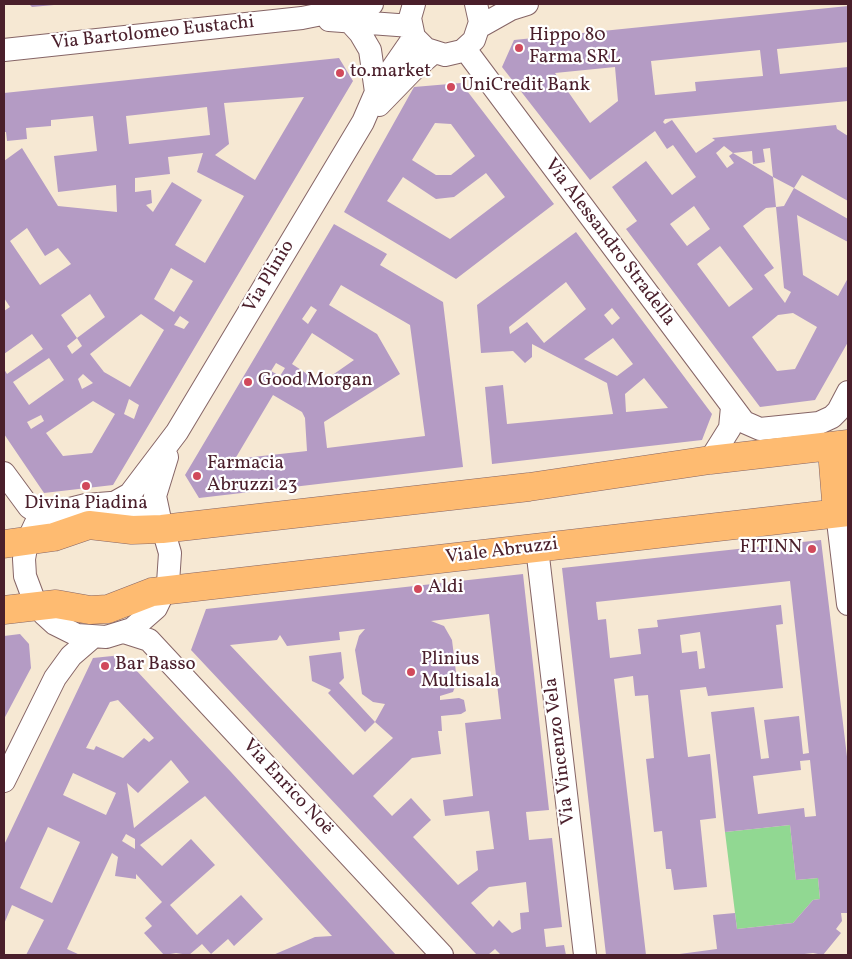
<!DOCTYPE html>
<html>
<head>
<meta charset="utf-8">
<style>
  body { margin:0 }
  #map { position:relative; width:852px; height:959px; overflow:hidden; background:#f6e8d3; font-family:Vollkorn,serif }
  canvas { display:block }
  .frame { position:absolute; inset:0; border:5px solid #4a1f2b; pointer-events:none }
</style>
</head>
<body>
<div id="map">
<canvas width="852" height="959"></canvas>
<div class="frame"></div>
</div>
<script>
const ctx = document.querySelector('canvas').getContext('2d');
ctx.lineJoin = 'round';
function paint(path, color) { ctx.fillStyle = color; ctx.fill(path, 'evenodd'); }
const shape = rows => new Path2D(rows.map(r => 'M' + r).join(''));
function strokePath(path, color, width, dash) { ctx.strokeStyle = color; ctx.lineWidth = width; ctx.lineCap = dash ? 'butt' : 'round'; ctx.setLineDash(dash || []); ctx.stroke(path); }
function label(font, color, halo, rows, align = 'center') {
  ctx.font = font + ' Vollkorn,serif'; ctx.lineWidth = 4.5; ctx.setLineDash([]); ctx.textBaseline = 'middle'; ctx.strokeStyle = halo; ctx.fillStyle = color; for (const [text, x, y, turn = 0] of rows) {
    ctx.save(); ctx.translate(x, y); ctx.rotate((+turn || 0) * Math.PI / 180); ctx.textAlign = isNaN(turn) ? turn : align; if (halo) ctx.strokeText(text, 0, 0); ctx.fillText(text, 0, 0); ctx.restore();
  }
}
paint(shape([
  [790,825,796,880,818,878,820,899,813,900,793,923,737,929,725,832]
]), '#91d892');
paint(shape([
  [29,4,54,4,54,5,32,7],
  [848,6,848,42,777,49,780,74,848,67,848,101,665,119,663,122,665,124,672,120,696,153,715,140,712,138,836,125,837,129,848,136,848,201,802,175,794,188,773,177,770,148,763,149,765,162,753,164,752,151,733,153,724,146,716,153,727,168,734,163,729,156,733,153,773,177,776,207,784,206,794,188,848,219,848,242,797,215,803,275,838,296,848,278,848,342,815,400,760,407,626,229,637,221,612,187,646,161,672,195,696,177,673,145,667,149,655,131,590,180,502,67,514,40],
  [760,50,763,76,695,82,696,91,655,95,651,61],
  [615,67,618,101,590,123,555,73],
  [694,206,710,229,687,246,670,224],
  [776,207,784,288,791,292,785,303,764,275,774,268,743,226,766,208],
  [720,246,753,289,729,307,697,264],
  [793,313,817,327,795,369,777,371,752,337,778,315],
  [339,58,353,81,113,485,44,493,4,434,4,369,7,374,43,349,32,334,4,354,4,311,10,307,4,298,4,161,22,148,58,206,117,212,116,185,58,192,54,156,97,151,93,116,51,120,51,126,26,128,27,139,7,141,6,132,4,132,4,93],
  [304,97,255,180,215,155,229,144,224,103],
  [207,107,210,135,129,144,126,116],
  [203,153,197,172,244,196,205,263,175,245,202,200,172,182,153,212,146,205,152,203,151,190,135,192,135,178,170,174,168,157],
  [27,228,45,256,58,248,71,264,40,285,10,241],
  [171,268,193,281,174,312,154,299],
  [90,294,105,317,77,338,82,346,72,354,67,346,77,338,61,315],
  [141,314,164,330,130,387,104,372,90,354],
  [180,316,189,322,184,329,174,325],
  [49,358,64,380,29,405,13,382],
  [83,374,93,383,82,389,78,379],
  [129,399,139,405,134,419,124,414],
  [93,401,115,414,92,453,63,456,46,433],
  [41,415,44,421,31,429,27,422],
  [461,83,554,204,456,279,344,212,414,87],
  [435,123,451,124,475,156,451,175,436,175,412,160],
  [486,173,505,197,450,239,387,201,403,177,436,199,454,197],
  [334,224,387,254,380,265,443,302,463,467,199,498,185,475],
  [341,285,410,325,425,436,327,448,324,422,400,374,377,334,329,305],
  [311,306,317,310,308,324,302,319],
  [312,333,354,360,321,383,292,364],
  [276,363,285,368,280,376,271,371],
  [273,395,302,412,305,418,307,451,235,459],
  [576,232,712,414,702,440,492,464,485,387,503,385,507,424,613,414,607,383,532,344,532,357,525,363,513,351,481,353,477,305],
  [566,282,586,309,544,343,527,322,510,334,509,327],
  [612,308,620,318,612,325,604,315],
  [613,338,633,364,617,376,584,359],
  [644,378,668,408,626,412,625,394],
  [821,540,848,765,848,913,841,913,842,921,836,929,841,933,823,955,813,953,796,955,672,955,717,949,713,915,735,913,737,929,793,923,813,900,820,899,818,878,796,880,790,825,725,832,711,712,754,707,761,759,769,758,764,720,799,716,803,754,809,753,790,581,596,602,598,620,606,619,610,658,641,654,638,629,658,627,657,620,781,605,783,624,776,625,783,688,708,696,706,687,680,690,688,757,710,754,716,818,700,820,707,887,674,890,671,869,666,869,662,831,654,832,646,759,654,758,648,695,635,696,633,676,614,679,646,955,606,955,562,568],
  [700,632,705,668,699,669,697,651,682,653,680,635],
  [810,760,816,816,805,817,804,808,758,814,753,776,801,770,800,761],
  [523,574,549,810,526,812,529,840,552,838,562,927,544,929,546,947,564,945,566,955,501,955,495,949,488,955,477,955,191,650,206,609],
  [489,614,501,719,465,723,473,796,443,800,445,816,489,811,494,849,476,851,478,870,458,885,413,837,431,820,411,798,392,816,373,796,412,758,441,754,438,731,442,731,441,716,461,714,466,711,464,700,459,698,440,700,440,696,453,692,457,681,452,640,444,626,431,621],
  [365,629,359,636,355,650,362,694,373,702,385,704,375,722,393,738,353,775,230,645,277,640,280,635,287,646,340,640,339,632],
  [526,882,529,912,520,913,521,929,512,933,499,920,493,927,471,903,489,887],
  [20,634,29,644,31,668,4,719,4,636],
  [341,652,344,678,339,683,375,722,365,732,328,693,331,690,312,681,309,656],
  [122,655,231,772,396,955,273,955,315,937,332,936,205,796,140,845,162,866,191,839,215,865,170,905,197,935,241,895,263,919,234,946,228,939,211,954,202,944,189,955,176,953,164,955,144,933,152,926,145,918,162,902,136,874,136,879,115,876,118,857,112,853,67,949,80,955,26,955,44,920,12,905,4,924,4,845,93,658],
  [118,700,154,738,149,742,144,738,123,758,96,746,94,750,86,748,110,702],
  [171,760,189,782,134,828,127,783,138,793],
  [73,773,116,793,106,815,63,795],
  [48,827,80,842,52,903,20,888],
  [126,834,135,839,135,849,122,841]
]), '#b49bc4');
const minor = shape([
  [414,4,410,18,414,37,426,49,445,55,462,51,474,40,480,22,476,4],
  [329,20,411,26],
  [350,22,360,33,370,50,376,92],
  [479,27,511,9,527,4],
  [465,49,744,422,760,429,819,423,832,417,838,411,848,392],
  [4,50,302,18,372,4],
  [379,105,412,71,433,53],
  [710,460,730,428,732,407],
  [4,473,29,507,35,511,53,513],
  [111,503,140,510,157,522,165,536,170,553,168,583,156,608,132,629,106,637,77,635,55,624,44,614,34,600,25,576,24,559,27,542,35,525,46,515,86,505,111,503],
  [114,503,130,494,177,432,363,122,376,92,414,37],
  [837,513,848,604],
  [162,529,155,496,167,457],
  [537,548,585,955],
  [124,632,149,640,442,955],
  [4,781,55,678,71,656,93,637]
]);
const major = shape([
  [837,513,833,463,834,455,840,445],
  [4,544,54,537,89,525,132,530,162,529,529,487,710,460,848,444],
  [4,610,56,604,90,610,108,609,152,592,848,512]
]);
strokePath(minor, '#866566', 24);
strokePath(major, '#866566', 29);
strokePath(minor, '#fff', 22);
strokePath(major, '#febb71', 28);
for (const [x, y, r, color] of [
  [519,48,5,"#d1495b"],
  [340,73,5,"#d1495b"],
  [451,87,5,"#d1495b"],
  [248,382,5,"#d1495b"],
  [197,476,5,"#d1495b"],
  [86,486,5,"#d1495b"],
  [812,549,5,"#d1495b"],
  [418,589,5,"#d1495b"],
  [105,666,5,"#d1495b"],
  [411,672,5,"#d1495b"]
]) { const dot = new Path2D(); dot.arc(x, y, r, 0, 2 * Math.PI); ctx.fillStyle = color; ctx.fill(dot); strokePath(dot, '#fff', 2); }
label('19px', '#4a1f2b', '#fff', [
  ["Via Bartolomeo Eustachi",153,34,-6],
  ["Via Alessandro Stradella",609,243,53],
  ["Via Plinio",270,277,-59],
  ["Viale Abruzzi",502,552,-7],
  ["Via Vincenzo Vela",561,751,-97],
  ["Via Enrico Noë",287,788,47]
]);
label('19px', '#4a1f2b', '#fff', [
  ["Hippo 80",529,37],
  ["Farma SRL",529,59],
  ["to.market",350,73],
  ["UniCredit Bank",461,87],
  ["Good Morgan",258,382],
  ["Farmacia",207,465],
  ["Abruzzi 23",207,487],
  ["Divina Piadina",86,505,"center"],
  ["FITINN",802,549,"right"],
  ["Aldi",428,589],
  ["Plinius",421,661],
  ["Multisala",421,683],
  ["Bar Basso",115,666]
], 'left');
</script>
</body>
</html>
